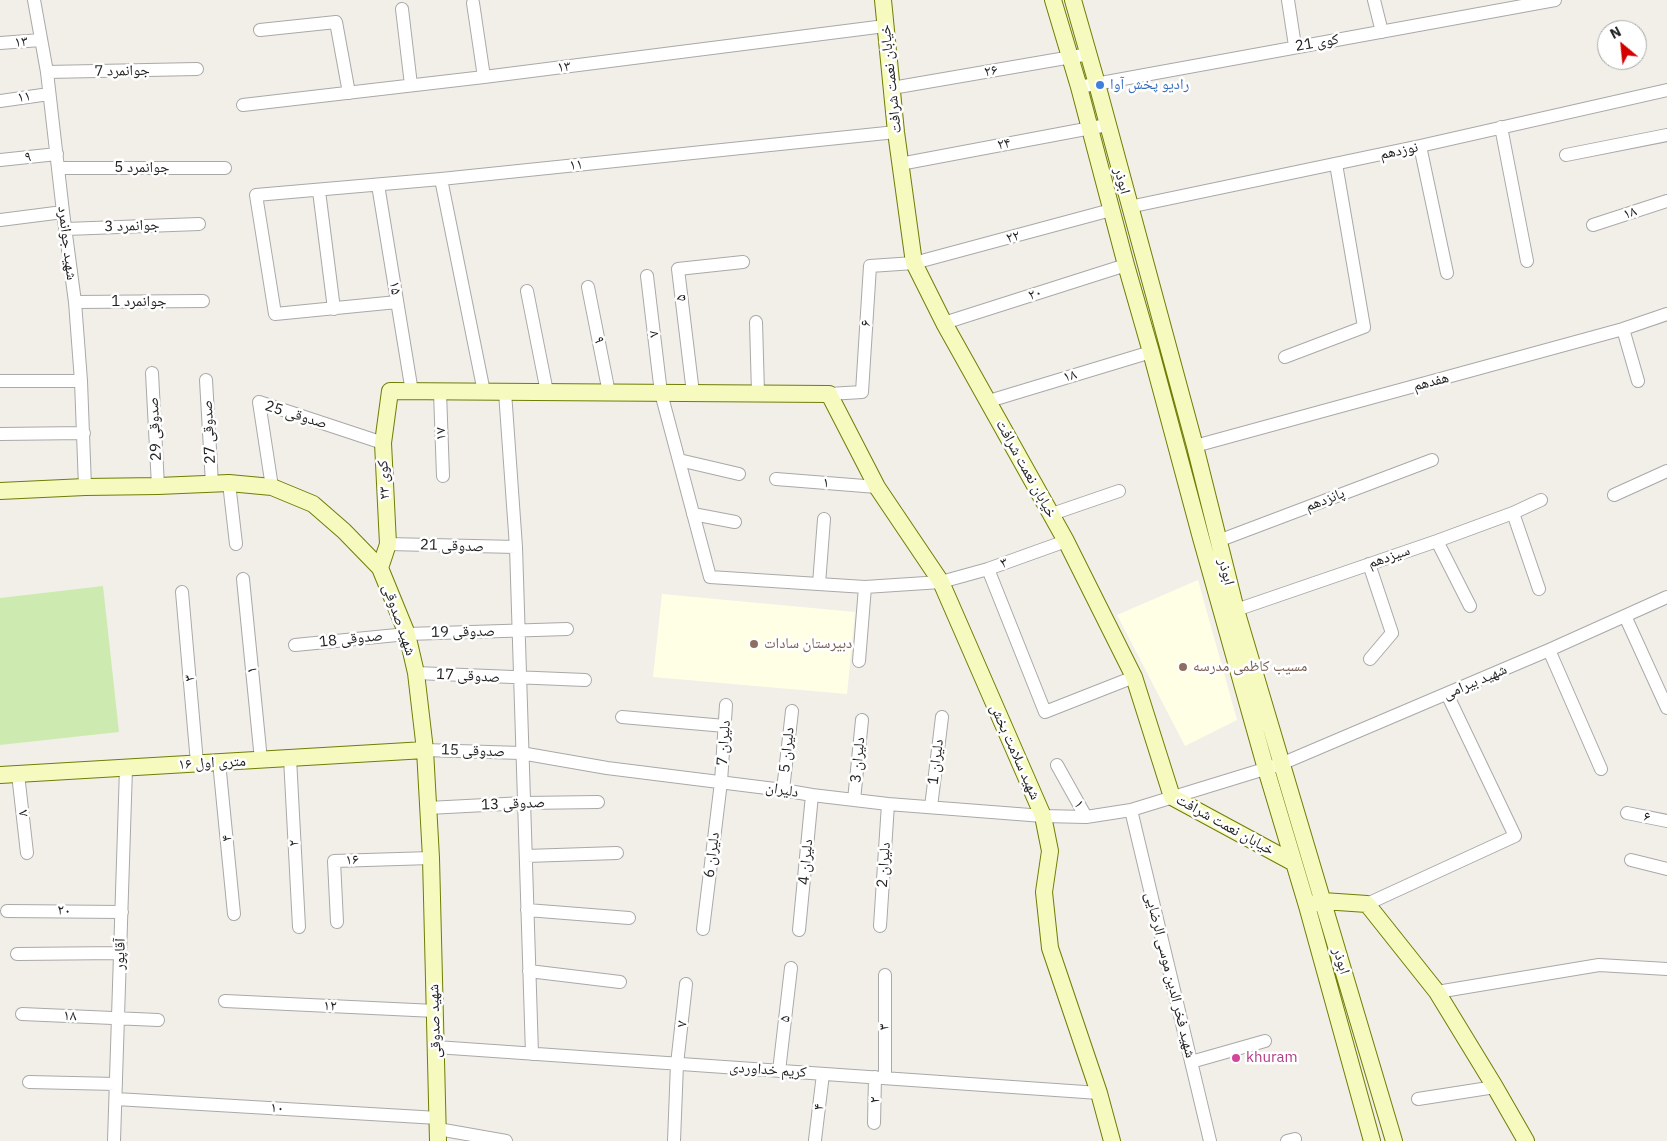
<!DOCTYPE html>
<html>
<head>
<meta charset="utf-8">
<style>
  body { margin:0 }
  #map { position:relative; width:1667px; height:1141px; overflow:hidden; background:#f2efe9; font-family:"IBM Plex Sans",sans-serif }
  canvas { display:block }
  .north { position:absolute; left:1597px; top:20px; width:50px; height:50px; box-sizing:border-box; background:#fff; border:1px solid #a7a7a7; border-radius:50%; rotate:332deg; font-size:14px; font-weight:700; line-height:20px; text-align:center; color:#222 }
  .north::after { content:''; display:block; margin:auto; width:18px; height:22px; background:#d40000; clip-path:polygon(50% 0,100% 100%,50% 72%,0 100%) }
</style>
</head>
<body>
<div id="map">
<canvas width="1667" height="1141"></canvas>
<div class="north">N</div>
</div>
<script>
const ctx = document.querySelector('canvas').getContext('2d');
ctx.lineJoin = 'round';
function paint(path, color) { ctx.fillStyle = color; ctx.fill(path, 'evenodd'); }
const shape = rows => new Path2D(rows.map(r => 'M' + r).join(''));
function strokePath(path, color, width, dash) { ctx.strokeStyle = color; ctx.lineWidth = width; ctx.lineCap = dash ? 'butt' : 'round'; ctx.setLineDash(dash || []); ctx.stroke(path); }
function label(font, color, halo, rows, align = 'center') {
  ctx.font = font + ' "IBM Plex Sans","Noto Naskh Arabic",sans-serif'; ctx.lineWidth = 5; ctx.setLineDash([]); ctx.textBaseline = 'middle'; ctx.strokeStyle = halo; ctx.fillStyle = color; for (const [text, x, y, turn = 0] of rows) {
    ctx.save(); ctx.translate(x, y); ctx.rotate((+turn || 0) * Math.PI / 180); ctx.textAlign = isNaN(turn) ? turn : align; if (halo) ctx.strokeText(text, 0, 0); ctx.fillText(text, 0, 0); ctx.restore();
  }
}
paint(shape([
  [1198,580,1237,720,1185,746,1117,615],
  [662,594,855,612,847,694,653,677]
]), '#ffffe5');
paint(shape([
  [103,586,119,732,0,745,0,598]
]), '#cdebb0');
const street = shape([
  [34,0,47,72,63,212,75,302,81,381,85,487],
  [1288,0,1295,46],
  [1374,0,1382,32],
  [473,3,484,77],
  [402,9,411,85],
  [260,30,336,22,349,93],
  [0,43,41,40],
  [47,72,197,69],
  [1079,87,1555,0],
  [892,88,1089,54],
  [0,101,49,94],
  [243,105,484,77,885,26],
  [1501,127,1527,261],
  [1420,146,1447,273],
  [1566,155,1667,135],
  [0,160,57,154],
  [900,164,1107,125],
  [59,168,225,168],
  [441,179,484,392],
  [378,185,412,392],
  [319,191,334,309],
  [1129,207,1420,146,1667,90],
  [0,220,63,212],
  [1593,225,1667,201],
  [66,229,199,224],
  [647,276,661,393,710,577,865,587,941,582,988,569,1066,541],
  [588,287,609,393],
  [527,291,547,392],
  [75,302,203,301],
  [397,302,275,314,256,195,441,179,896,132],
  [756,322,758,393],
  [944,323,1126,265],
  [1623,329,1638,381],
  [1285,357,1364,327,1336,164],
  [152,373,158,486],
  [206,380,212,484],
  [0,381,81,381],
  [440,392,443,476],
  [505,392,516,547,532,1054],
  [693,393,678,269,743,262],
  [829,394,862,392,870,266,914,263,1111,210],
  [989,401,1151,352],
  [0,434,84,433],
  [1195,446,1623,329,1667,314],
  [679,460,739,474],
  [776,479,877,487],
  [229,483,236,544],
  [272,487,259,402,383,443],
  [1614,495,1667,471],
  [1513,513,1539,589],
  [693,514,735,522],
  [1052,514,1119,491],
  [1218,541,1432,460],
  [1437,541,1470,606],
  [388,544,516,547],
  [1369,564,1392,633,1370,659],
  [988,569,1045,712,1134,677],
  [243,579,261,760],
  [819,584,824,519],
  [182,592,197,763],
  [1236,610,1437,541,1513,513,1541,500],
  [1625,616,1667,708],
  [295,645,407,634,567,629],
  [1549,650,1601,769],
  [859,661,865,587],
  [416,673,585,680],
  [622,717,725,726],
  [425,750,521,753,607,768,783,790,812,795,888,804,1043,816,1086,817,1131,810,1281,764,1549,650,1667,597],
  [290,758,299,927],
  [219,762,234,914],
  [1057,765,1086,817],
  [18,774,27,853],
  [783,790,792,711],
  [854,800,862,720],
  [931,807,942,717],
  [428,808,524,803,598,802],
  [1131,810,1210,1141],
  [1627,813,1667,821],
  [526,856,617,853],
  [1631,860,1667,869],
  [1367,904,1515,836,1447,694],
  [527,910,629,918],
  [7,911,122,912],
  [337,922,334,861,431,858],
  [880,926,888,804],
  [703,929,721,782,726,705],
  [799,930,812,795],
  [17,954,120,953],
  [529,971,620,982],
  [1437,992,1599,965,1667,969],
  [225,1001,435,1011],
  [22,1014,158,1020],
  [436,1047,1099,1093],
  [1191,1062,1265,1041],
  [779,1071,791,968],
  [885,1078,885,975],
  [29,1082,116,1084],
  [116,1099,438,1118],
  [1418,1099,1495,1087],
  [874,1123,875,1077],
  [438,1129,506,1141],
  [815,1140,823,1074],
  [114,1141,126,768],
  [674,1141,677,1064,686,984],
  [1287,1141,1295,1139]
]);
const secondary = shape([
  [883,0,896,132,914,263,944,323,1066,541,1134,677,1172,797,1294,863],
  [1053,0,1079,87,1126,265,1151,352,1201,538,1266,769,1307,906,1372,1141],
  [1073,0,1097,84,1195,446,1236,610,1394,1141],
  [0,491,85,487,158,486,229,483,272,487,313,504,344,531,380,568,407,634,416,673,425,750,431,858,438,1141],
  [380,568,388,544,383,443,390,391,829,394,877,487,941,582,1043,816,1050,851,1044,892,1050,948,1099,1093,1112,1141],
  [0,775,425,750],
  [1313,904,1323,901,1367,904,1437,992,1495,1087,1526,1141]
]);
strokePath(street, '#a9a9a9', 14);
strokePath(secondary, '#707d05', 18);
strokePath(street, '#fff', 12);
strokePath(secondary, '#f7fabf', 16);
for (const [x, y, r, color] of [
  [1100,85,5,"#3f7fe0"],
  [754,644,5,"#8d6e63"],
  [1183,667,5,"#8d6e63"],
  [1236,1058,5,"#d1479c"]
]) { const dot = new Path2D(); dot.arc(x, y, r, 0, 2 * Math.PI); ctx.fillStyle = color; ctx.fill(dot); strokePath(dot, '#fff', 2); }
label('15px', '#222', '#fff', [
  ["۱۳",21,42,-5],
  ["کوی 21",1317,43,-10],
  ["۱۳",564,67,-7],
  ["جوانمرد 7",122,71,-1],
  ["۲۶",991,71,-10],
  ["خیابان نعمت شرافت",891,79,-96],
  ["۱۱",24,97,-9],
  ["۲۴",1004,144,-11],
  ["نوزدهم",1399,151,-12],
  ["۹",28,157,-6],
  ["۱۱",576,165,-6],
  ["جوانمرد 5",142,168],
  ["ابوذر",1122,181,75],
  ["۱۸",1630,213,-18],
  ["جوانمرد 3",132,226,-2],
  ["۲۲",1013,237,-15],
  ["شهید جوانمرد",67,243,83],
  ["۱۵",395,288,81],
  ["۲۰",1035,294,-18],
  ["۵",681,298,-97],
  ["جوانمرد 1",139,302],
  ["۶",866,323,-86],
  ["۷",654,334,-97],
  ["۹",599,340,79],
  ["۱۸",1070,376,-17],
  ["هفدهم",1431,382,-15],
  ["صدوقی 25",296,415,17],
  ["صدوقی 29",155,429,-93],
  ["صدوقی 27",209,432,-93],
  ["۱۷",441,434,-92],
  ["خیابان نعمت شرافت",1026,469,61],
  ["کوی ۲۳",384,480,-93],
  ["۱",826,483,4],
  ["پانزدهم",1325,500,-21],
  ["صدوقی 21",452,546,2],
  ["سیزدهم",1389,557,-19],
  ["۳",1004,563,-19],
  ["ابوذر",1226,572,76],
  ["شهید صدوقی",399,620,71],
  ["صدوقی 19",463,632,-1],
  ["صدوقی 18",351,639,-6],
  ["۱",252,670,-96],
  ["صدوقی 17",468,676,3],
  ["۳",190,678,-95],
  ["شهید بیرامی",1475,682,-23],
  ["دلیران 7",724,743,-86],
  ["دلیران 5",787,750,-84],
  ["صدوقی 15",473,751,2],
  ["شهید سلامت بخش",1015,752,66],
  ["دلیران 3",858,760,-85],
  ["دلیران 1",936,762,-83],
  ["۱۶ متری اول",212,763,-3],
  ["دلیران",782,790,9],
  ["صدوقی 13",513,804,-2],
  ["۱",1079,804,61],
  ["۸",23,813,-96],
  ["۶",1647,817,12],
  ["خیابان نعمت شرافت",1225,825,29],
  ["۴",227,838,-96],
  ["۲",294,843,-93],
  ["دلیران 6",712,855,-83],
  ["۱۶",352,860,-2],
  ["دلیران 4",806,862,-85],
  ["دلیران 2",884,865,-86],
  ["۲۰",64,911],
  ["آقاپور",120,954,-88],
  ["ابوذر",1341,961,73],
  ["شهید فخر الدین موسی الرضایی",1170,975,76],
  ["۱۲",330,1006,3],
  ["۱۸",70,1016,2],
  ["۵",785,1019,-83],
  ["شهید صدوقی",435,1021,-92],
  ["۷",682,1024,-84],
  ["۳",885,1027,-90],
  ["کریم خداوردی",768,1070,4],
  ["۲",875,1100,-88],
  ["۴",819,1107,-84],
  ["۱۰",277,1108,3]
]);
label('15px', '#366cbe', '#fff', [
  ["رادیو پخش آوا",1110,85]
], 'left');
label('15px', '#785e54', '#fff', [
  ["دبیرستان سادات",764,644],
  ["مسیب کاظمی مدرسه",1193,667]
], 'left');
label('15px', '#b23c85', '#fff', [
  ["khuram",1246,1058]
], 'left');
</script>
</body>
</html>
